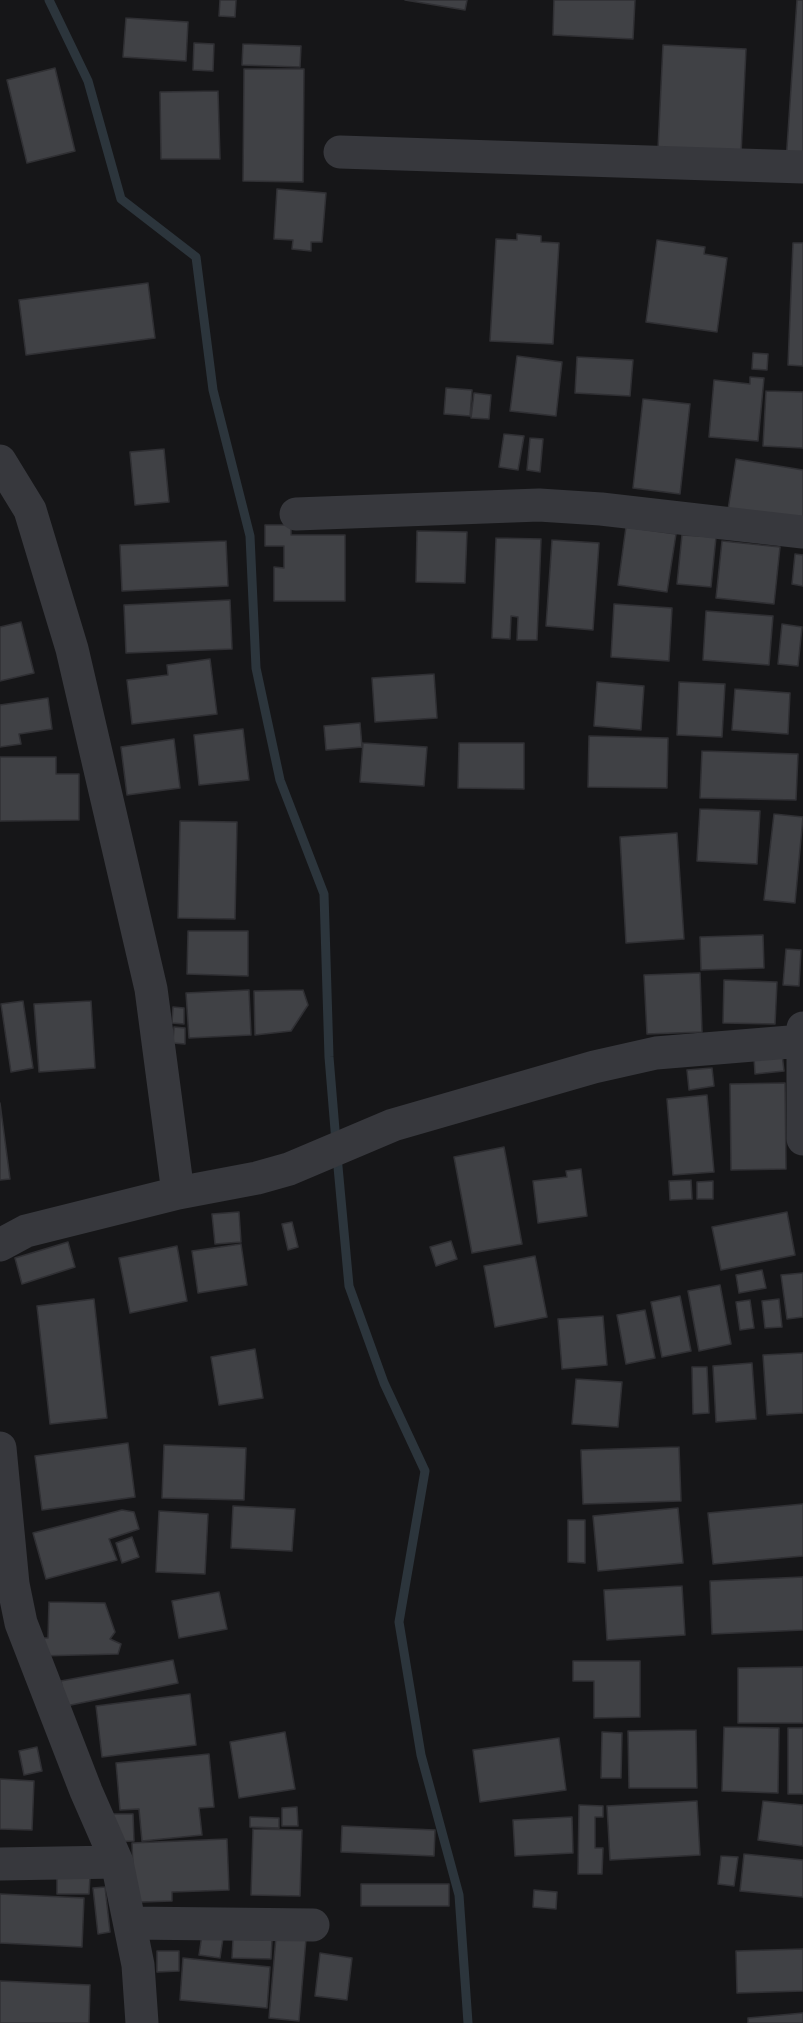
<!DOCTYPE html>
<html>
<head>
<meta charset="utf-8">
<style>
  body { margin:0 }
  canvas { display:block; background:#161618 }
</style>
</head>
<body>
<canvas width="803" height="2023"></canvas>
<script>
const ctx = document.querySelector('canvas').getContext('2d');
ctx.lineJoin = 'round';
const shape = rows => new Path2D(rows.map(r => 'M' + r).join(''));
function strokePath(path, color, width, dash) { ctx.strokeStyle = color; ctx.lineWidth = width; ctx.lineCap = dash ? 'butt' : 'round'; ctx.setLineDash(dash || []); ctx.stroke(path); }
function paint(path, color) { ctx.fillStyle = color; ctx.fill(path, 'evenodd'); }
strokePath(shape([
  [49,0,88,81,121,199,196,257,213,390,250,536,256,668,280,780,324,894,329,1057,336,1142],
  [337,1156,349,1286,384,1383,425,1471,399,1622,421,1755,459,1895,468,2023]
]), '#2c353c', 9);
const building = shape([
  [220,0,236,0,235,17,219,16,220,0],
  [405,0,467,0,465,10,405,0],
  [554,0,635,0,633,39,553,35,554,0],
  [797,0,803,0,803,163,786,162,797,0],
  [126,18,188,22,186,61,123,57,126,18],
  [194,43,214,44,213,71,193,70,194,43],
  [243,44,301,46,300,67,242,65,243,44],
  [663,45,746,49,741,154,658,149,663,45],
  [55,68,75,151,27,163,7,80,55,68],
  [244,69,304,69,303,182,243,181,244,69],
  [218,91,220,159,161,159,160,92,218,91],
  [277,189,326,193,322,242,311,242,311,251,292,249,293,240,274,239,277,189],
  [517,234,541,236,541,242,559,243,553,344,490,341,496,239,517,240,517,234],
  [657,240,705,247,704,254,727,258,717,332,646,322,657,240],
  [793,243,803,243,803,366,788,365,793,243],
  [148,283,155,338,26,355,19,300,148,283],
  [753,353,768,354,767,370,752,369,753,353],
  [517,356,562,362,556,416,510,411,517,356],
  [577,357,633,360,630,396,575,393,577,357],
  [750,377,764,378,758,441,709,437,714,380,750,384,750,377],
  [446,388,472,390,470,416,444,414,446,388],
  [766,391,803,392,803,448,763,446,766,391],
  [474,393,491,395,489,419,471,418,474,393],
  [643,399,690,404,680,494,633,488,643,399],
  [504,434,524,436,518,470,499,467,504,434],
  [530,438,543,439,540,472,527,470,530,438],
  [164,449,169,502,135,505,130,452,164,449],
  [736,459,803,470,803,522,728,510,736,459],
  [265,525,291,525,291,535,345,535,345,601,274,601,274,567,284,568,284,546,265,546,265,525],
  [626,527,676,534,667,592,618,585,626,527],
  [417,531,467,532,465,583,416,582,417,531],
  [682,535,716,537,711,587,677,584,682,535],
  [496,538,541,539,537,640,517,640,518,617,511,616,510,639,492,638,496,538],
  [552,540,599,543,593,630,546,626,552,540],
  [226,541,228,586,122,591,120,545,226,541],
  [722,541,780,547,774,604,716,598,722,541],
  [795,554,803,555,803,586,792,584,795,554],
  [230,600,232,649,126,653,124,605,230,600],
  [614,604,672,608,669,661,611,657,614,604],
  [706,611,773,616,769,665,703,660,706,611],
  [21,622,34,673,0,681,0,627,21,622],
  [782,624,802,627,798,666,778,664,782,624],
  [210,659,217,714,132,724,127,680,168,675,167,665,210,659],
  [434,674,437,718,375,722,372,678,434,674],
  [597,682,644,686,641,730,594,726,597,682],
  [679,682,725,684,722,737,677,735,679,682],
  [735,689,790,693,788,734,732,730,735,689],
  [48,698,52,729,19,734,21,744,0,747,0,705,48,698],
  [360,723,362,747,326,750,324,726,360,723],
  [243,729,249,780,199,785,194,735,243,729],
  [589,736,668,738,667,788,588,787,589,736],
  [174,739,180,788,127,795,121,747,174,739],
  [363,743,427,747,424,786,360,782,363,743],
  [459,743,524,743,524,789,458,788,459,743],
  [702,751,798,754,796,800,700,798,702,751],
  [0,757,56,757,56,774,79,774,79,820,0,821,0,757],
  [700,809,760,811,757,864,697,861,700,809],
  [774,814,803,817,795,903,764,900,774,814],
  [180,821,237,822,235,919,178,918,180,821],
  [677,833,684,939,626,943,620,837,677,833],
  [188,931,248,931,248,976,187,974,188,931],
  [763,935,764,968,701,970,700,937,763,935],
  [786,949,801,950,799,986,783,985,786,949],
  [700,973,702,1032,647,1034,644,975,700,973],
  [724,980,777,982,775,1024,723,1023,724,980],
  [249,990,251,1035,189,1038,186,993,249,990],
  [303,990,308,1005,291,1031,255,1035,254,991,303,990],
  [23,1001,33,1068,11,1072,1,1004,23,1001],
  [91,1001,95,1068,39,1072,34,1004,91,1001],
  [173,1007,184,1008,184,1024,172,1023,173,1007],
  [174,1027,185,1028,185,1044,173,1043,174,1027],
  [782,1054,784,1071,755,1074,754,1057,782,1054],
  [712,1068,714,1086,689,1090,687,1070,712,1068],
  [785,1083,786,1169,731,1170,730,1084,785,1083],
  [707,1095,714,1172,673,1175,667,1099,707,1095],
  [0,1103,10,1179,0,1180,0,1103],
  [504,1147,522,1244,472,1253,454,1157,504,1147],
  [581,1169,587,1216,538,1223,533,1181,567,1177,566,1171,581,1169],
  [691,1180,692,1199,670,1200,669,1181,691,1180],
  [713,1181,713,1199,697,1199,697,1182,713,1181],
  [239,1212,241,1242,215,1244,212,1214,239,1212],
  [787,1212,795,1255,721,1270,712,1227,787,1212],
  [292,1222,298,1247,288,1250,282,1224,292,1222],
  [451,1241,457,1259,436,1266,430,1247,451,1241],
  [68,1242,75,1267,22,1284,15,1258,68,1242],
  [241,1244,247,1285,198,1293,192,1251,241,1244],
  [177,1246,187,1301,130,1313,119,1258,177,1246],
  [535,1256,547,1317,495,1327,484,1266,535,1256],
  [762,1270,766,1288,739,1293,736,1275,762,1270],
  [803,1273,803,1317,787,1319,781,1275,803,1273],
  [720,1285,731,1344,699,1351,688,1291,720,1285],
  [680,1296,691,1351,662,1357,651,1302,680,1296],
  [94,1299,107,1418,50,1424,37,1306,94,1299],
  [779,1299,782,1327,765,1328,762,1301,779,1299],
  [750,1300,754,1328,740,1330,736,1302,750,1300],
  [645,1310,655,1358,626,1364,617,1315,645,1310],
  [603,1316,607,1365,562,1369,558,1319,603,1316],
  [255,1349,263,1398,219,1405,211,1357,255,1349],
  [803,1353,803,1413,767,1415,763,1355,803,1353],
  [752,1363,756,1419,716,1422,713,1366,752,1363],
  [692,1367,707,1367,709,1413,693,1414,692,1367],
  [576,1379,622,1382,618,1427,572,1424,576,1379],
  [128,1443,135,1497,42,1510,35,1456,128,1443],
  [164,1445,246,1448,244,1500,162,1498,164,1445],
  [679,1447,681,1501,583,1504,581,1450,679,1447],
  [803,1504,803,1556,713,1564,708,1513,803,1504],
  [233,1506,295,1509,292,1551,231,1548,233,1506],
  [678,1508,683,1563,598,1571,593,1516,678,1508],
  [122,1510,134,1512,139,1529,109,1539,117,1560,46,1579,33,1533,122,1510],
  [159,1511,208,1514,205,1574,156,1572,159,1511],
  [568,1520,585,1520,585,1563,568,1562,568,1520],
  [132,1537,139,1557,122,1563,116,1543,132,1537],
  [803,1577,803,1630,712,1634,710,1581,803,1577],
  [682,1586,685,1635,607,1640,604,1590,682,1586],
  [219,1592,227,1629,179,1638,172,1601,219,1592],
  [49,1602,105,1603,115,1632,110,1639,121,1644,118,1654,39,1656,39,1638,48,1638,49,1602],
  [173,1660,178,1683,66,1706,61,1681,173,1660],
  [573,1661,640,1661,640,1717,594,1718,594,1681,573,1681,573,1661],
  [803,1667,803,1723,738,1723,738,1668,803,1667],
  [190,1694,196,1745,102,1757,96,1706,190,1694],
  [724,1727,779,1728,778,1793,722,1791,724,1727],
  [788,1728,803,1728,803,1794,788,1794,788,1728],
  [696,1730,697,1788,629,1788,628,1731,696,1730],
  [285,1732,295,1789,239,1798,230,1742,285,1732],
  [602,1732,622,1733,621,1778,601,1778,602,1732],
  [559,1738,566,1790,480,1802,473,1750,559,1738],
  [37,1747,42,1771,24,1775,19,1751,37,1747],
  [209,1754,214,1807,199,1808,202,1835,142,1841,139,1809,120,1810,116,1763,209,1754],
  [0,1779,34,1781,32,1830,0,1829,0,1779],
  [697,1801,700,1855,610,1860,607,1806,697,1801],
  [763,1801,803,1805,803,1846,758,1840,763,1801],
  [579,1805,603,1806,603,1817,595,1817,595,1848,603,1848,602,1874,578,1874,579,1805],
  [297,1807,298,1826,282,1826,282,1808,297,1807],
  [111,1814,133,1814,134,1841,112,1842,111,1814],
  [250,1817,279,1818,279,1828,250,1827,250,1817],
  [572,1817,573,1853,515,1856,513,1820,572,1817],
  [342,1826,435,1830,434,1856,341,1852,342,1826],
  [253,1829,302,1830,300,1896,251,1895,253,1829],
  [227,1839,229,1890,172,1892,172,1901,141,1902,134,1894,132,1843,227,1839],
  [744,1854,803,1860,803,1897,740,1891,744,1854],
  [721,1856,738,1857,734,1886,718,1884,721,1856],
  [57,1876,90,1876,89,1894,57,1894,57,1876],
  [361,1884,449,1884,449,1906,361,1906,361,1884],
  [105,1887,110,1932,98,1934,93,1888,105,1887],
  [534,1890,557,1892,556,1909,533,1907,534,1890],
  [0,1894,84,1898,82,1947,0,1943,0,1894],
  [202,1935,223,1938,220,1958,199,1955,202,1935],
  [276,1937,306,1939,299,2021,269,2018,276,1937],
  [233,1939,272,1940,271,1959,232,1958,233,1939],
  [803,1949,803,1991,737,1993,736,1951,803,1949],
  [157,1951,179,1951,179,1971,157,1972,157,1951],
  [320,1953,352,1958,347,2000,315,1996,320,1953],
  [183,1958,270,1967,267,2008,180,2000,183,1958],
  [0,1981,90,1985,89,2023,0,2023,0,1981],
  [803,2013,803,2023,748,2023,748,2018,803,2013]
]);
paint(building, '#404145');
strokePath(building, '#303034', 1.5);
strokePath(shape([
  [340,152,803,167],
  [0,461,30,510,72,649,151,989,178,1193],
  [296,514,539,505,601,509,803,532],
  [803,1028,803,1139],
  [0,1245,26,1231,178,1193,257,1178,289,1169,393,1125,594,1067,656,1053,802,1041],
  [0,1448,13,1584,21,1623,86,1791,117,1862,138,1965,142,2023],
  [0,1864,117,1862],
  [130,1923,313,1925]
]), '#37383d', 33);
</script>
</body>
</html>
